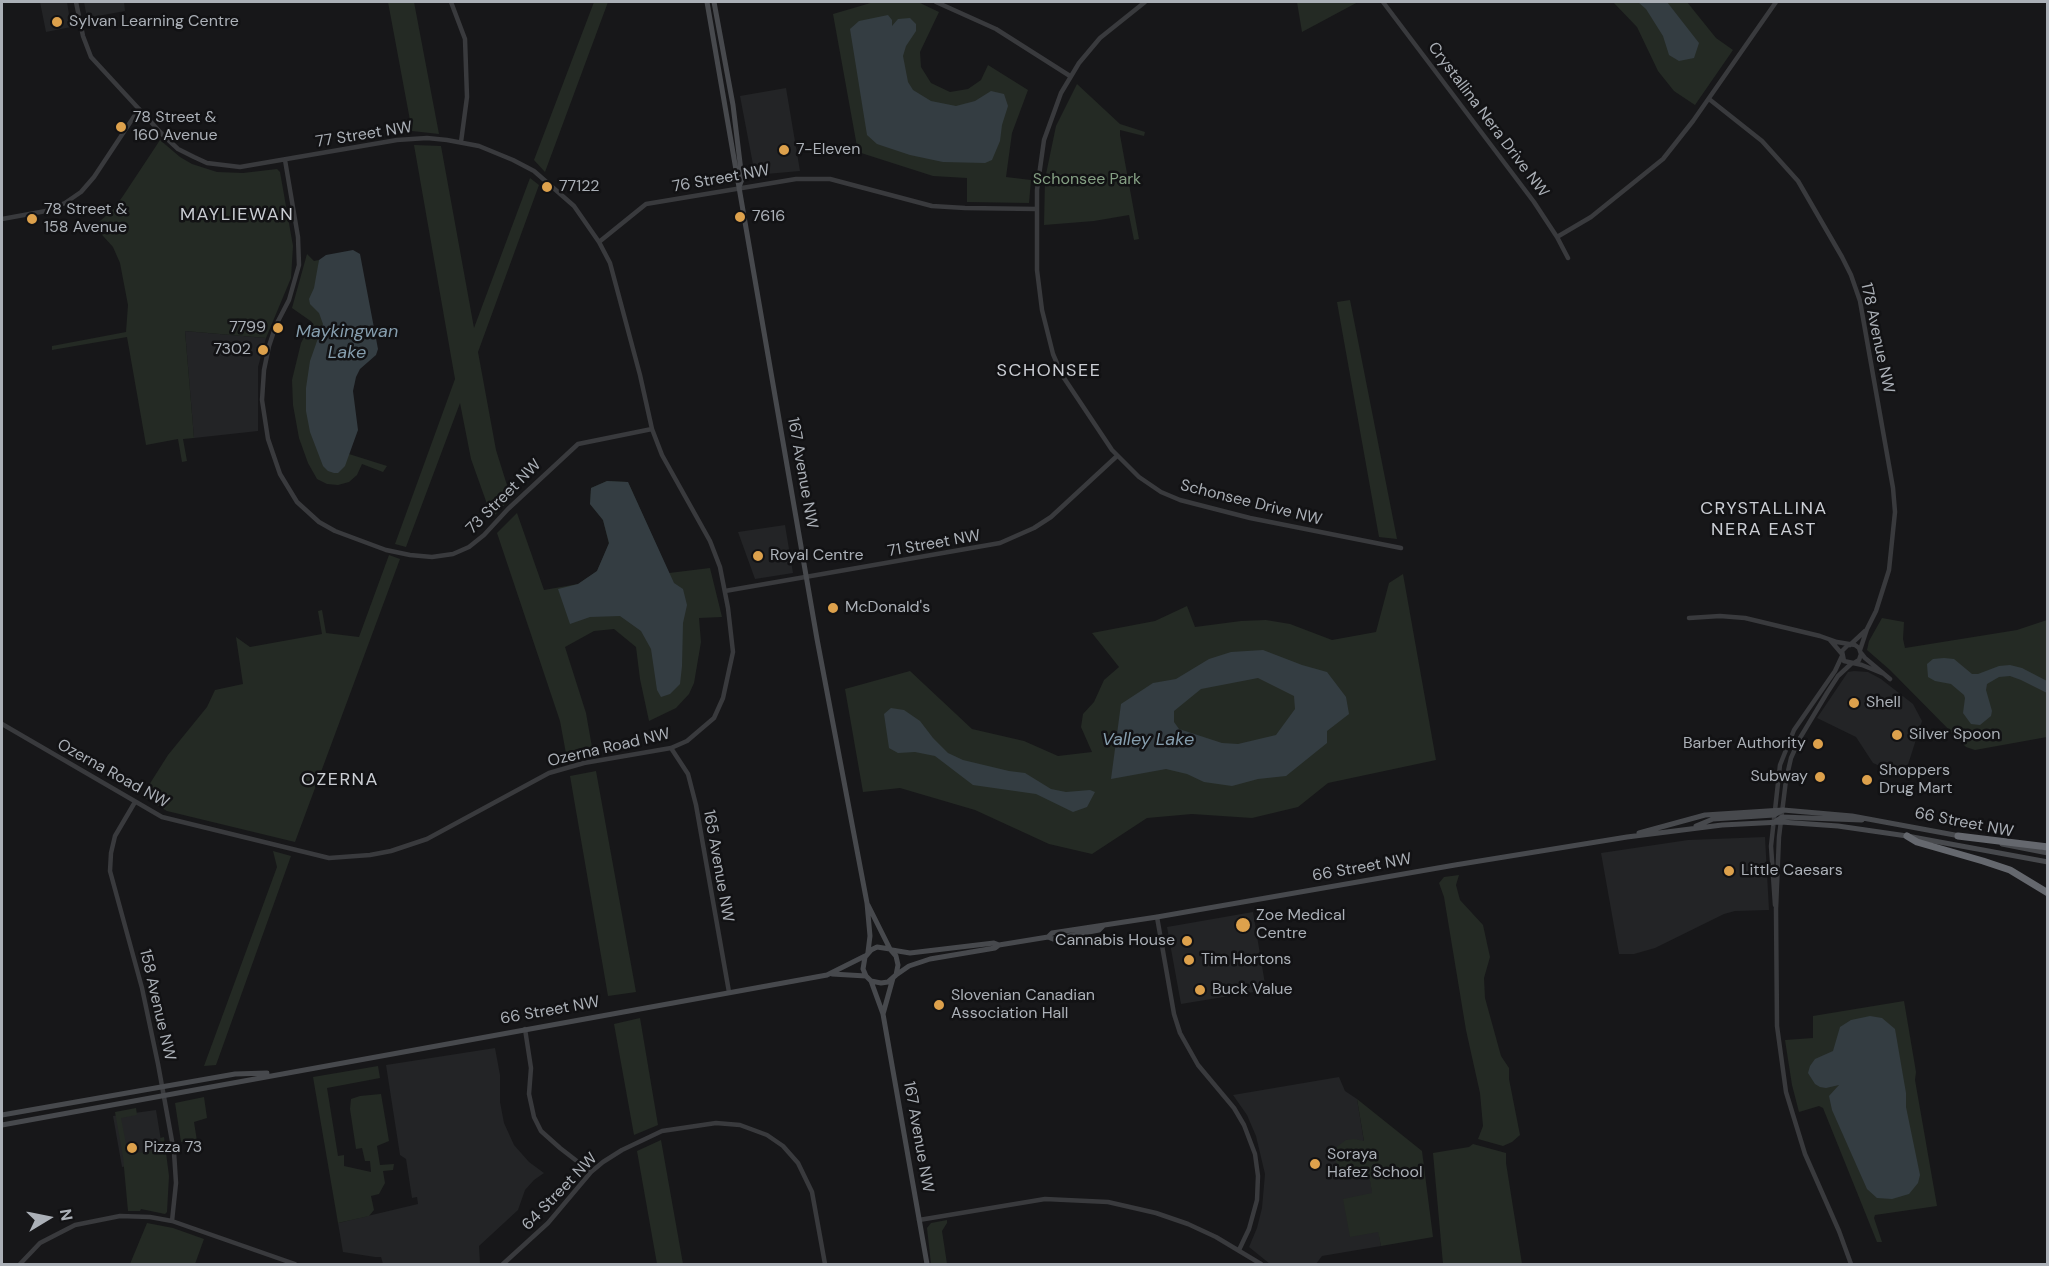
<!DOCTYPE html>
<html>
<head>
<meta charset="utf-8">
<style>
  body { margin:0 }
  #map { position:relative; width:2049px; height:1266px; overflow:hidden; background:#171719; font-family:"DM Sans",sans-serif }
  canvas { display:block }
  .frame { position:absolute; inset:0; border:3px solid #abb0b7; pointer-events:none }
  .north { position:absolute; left:18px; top:1188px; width:60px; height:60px; -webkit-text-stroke:4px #121214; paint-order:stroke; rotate:80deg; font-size:16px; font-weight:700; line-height:24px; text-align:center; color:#abb0b7 }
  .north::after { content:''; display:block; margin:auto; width:21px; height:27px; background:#abb0b7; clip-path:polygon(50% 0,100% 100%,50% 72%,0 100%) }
</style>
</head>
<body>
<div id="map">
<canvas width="2049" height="1266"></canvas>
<div class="frame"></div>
<div class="north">N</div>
</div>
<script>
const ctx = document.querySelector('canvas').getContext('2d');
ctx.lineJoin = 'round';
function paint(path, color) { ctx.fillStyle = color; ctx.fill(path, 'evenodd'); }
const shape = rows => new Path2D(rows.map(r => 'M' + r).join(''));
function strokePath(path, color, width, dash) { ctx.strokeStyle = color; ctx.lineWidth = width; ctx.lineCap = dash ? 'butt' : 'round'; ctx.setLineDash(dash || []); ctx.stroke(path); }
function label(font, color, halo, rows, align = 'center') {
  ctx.font = font + ' "DM Sans",sans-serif'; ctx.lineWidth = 5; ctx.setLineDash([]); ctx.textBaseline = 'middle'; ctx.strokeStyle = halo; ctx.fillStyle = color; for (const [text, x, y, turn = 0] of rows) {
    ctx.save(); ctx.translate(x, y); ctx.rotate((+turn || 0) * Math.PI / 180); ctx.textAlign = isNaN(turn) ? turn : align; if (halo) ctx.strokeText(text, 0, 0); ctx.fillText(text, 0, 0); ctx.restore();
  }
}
paint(shape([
  [40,2,67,2,71,27,46,32],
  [84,2,124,2,125,11,87,18],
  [786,88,800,171,755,175,740,96],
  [185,331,266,338,258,367,258,431,194,438],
  [785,525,793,573,755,579,738,532],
  [1854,671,1868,672,1881,679,1913,704,1922,721,1904,777,1873,763,1856,737,1817,718,1848,672],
  [1765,837,1769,910,1735,911,1724,914,1655,948,1634,954,1619,954,1601,853,1688,840],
  [1253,912,1266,990,1181,1004,1167,927],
  [495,1048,500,1075,500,1102,504,1123,514,1145,529,1162,544,1173,534,1180,525,1190,518,1210,479,1246,480,1264,383,1264,381,1257,375,1257,343,1252,338,1223,418,1204,417,1197,412,1198,406,1159,400,1155,386,1065],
  [1339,1077,1345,1091,1357,1099,1381,1246,1322,1256,1316,1264,1270,1264,1249,1247,1257,1228,1262,1208,1265,1174,1256,1136,1247,1115,1233,1095],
  [156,1110,164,1159,122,1167,113,1116]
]), '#232426');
paint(shape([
  [388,2,414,2,439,134,412,131],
  [594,2,608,2,545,172,534,160],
  [874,2,918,2,939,12,920,52,921,67,931,83,950,92,968,89,981,80,988,65,1028,90,1012,133,1006,177,1031,180,1029,203,967,202,967,178,933,176,858,152,833,14],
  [1297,2,1358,2,1302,32],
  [1613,2,1687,2,1716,38,1733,50,1695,105,1674,91,1658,71,1637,27],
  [1077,84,1120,124,1145,132,1144,136,1120,130,1120,135,1139,239,1134,240,1129,215,1094,221,1044,225,1045,179,1056,126],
  [160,140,180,157,192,164,217,172,243,173,277,169,280,172,293,246,291,278,266,338,185,331,194,438,183,439,187,461,182,462,178,439,146,445,127,337,52,350,52,346,126,332,128,305,120,263,113,247,94,226,113,210,123,196],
  [414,145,441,146,474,328,530,178,539,185,478,352,496,450,511,498,492,518,471,459,460,403,406,547,395,544,455,379],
  [307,254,314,261,319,260,318,297,327,320,330,458,349,454,387,466,383,472,362,464,357,475,349,482,338,485,327,484,317,479,308,463,299,438,293,405,292,380,301,343,312,322,292,308],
  [1350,300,1397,539,1379,537,1337,302],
  [607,481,628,482,669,573,710,568,722,617,699,618,701,642,694,683,689,694,676,708,649,721,640,679,636,647,614,629,594,631,565,647,586,713,593,753,567,759,560,721,497,533,517,513,544,590,578,584,597,571,609,544,603,520,590,504,591,488],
  [389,555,400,559,295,842,167,811,142,796,168,755,207,707,215,690,243,684,236,637,250,647,322,634,318,611,322,610,326,633,359,637],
  [1403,574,1436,760,1328,783,1298,807,1252,818,1192,814,1147,818,1092,854,1049,844,975,810,900,788,863,792,845,689,910,671,972,729,1024,741,1058,756,1092,752,1081,727,1083,714,1094,702,1104,680,1119,667,1092,633,1155,621,1187,606,1195,627,1241,621,1266,620,1290,624,1332,640,1376,632,1389,583],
  [1882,618,1904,622,1903,639,1905,648,2017,630,2047,620,2047,737,1975,750,1966,747,1890,670,1867,650,1869,641],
  [596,771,636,992,608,996,570,776],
  [273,851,291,856,216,1065,204,1066,277,867],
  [1459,875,1456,885,1460,900,1483,925,1490,957,1484,978,1485,998,1501,1056,1509,1068,1509,1079,1520,1135,1512,1142,1503,1146,1478,1139,1483,1126,1480,1093,1466,1030,1444,897,1439,883,1444,877],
  [1904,1001,1916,1072,1915,1080,1937,1206,1875,1215,1874,1218,1882,1242,1877,1242,1823,1108,1819,1106,1799,1112,1792,1085,1785,1040,1813,1038,1813,1016],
  [640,1018,658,1125,634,1135,614,1024],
  [378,1066,380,1078,327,1088,338,1156,344,1155,344,1166,371,1172,370,1161,365,1161,362,1148,356,1149,350,1109,351,1099,360,1096,381,1094,389,1141,377,1146,380,1165,394,1164,393,1170,383,1171,385,1183,379,1194,371,1196,374,1210,369,1216,338,1223,313,1077],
  [204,1097,207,1118,194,1122,197,1141,181,1142,175,1103],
  [1357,1099,1422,1151,1433,1237,1381,1246,1378,1232,1350,1237,1343,1199,1372,1193,1369,1175,1342,1180,1339,1178,1334,1149,1346,1140,1354,1139,1364,1141],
  [136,1108,137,1115,121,1118,128,1154,161,1150,160,1138,164,1137,169,1176,167,1212,165,1214,141,1209,140,1211,128,1211,123,1157,115,1112],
  [661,1140,683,1264,657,1264,637,1151],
  [1473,1144,1506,1153,1506,1163,1522,1264,1443,1264,1433,1153,1469,1147],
  [947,1220,947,1223,942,1231,947,1264,931,1264,927,1228,931,1223],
  [147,1223,173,1228,204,1239,195,1264,130,1264]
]), '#242a24');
paint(shape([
  [1638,2,1667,2,1699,43,1694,58,1679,61,1669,55,1663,36,1646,9],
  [888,15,892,20,892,26,898,19,910,18,916,24,916,31,906,46,903,56,908,82,913,90,931,101,956,106,975,101,991,91,1004,94,1008,106,1002,125,1000,141,992,160,985,163,943,162,910,155,877,144,867,135,850,29,859,21],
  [353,250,360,254,378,349,376,355,360,369,356,377,353,391,358,430,345,466,338,473,334,473,328,471,323,466,310,432,306,411,306,388,310,361,323,324,319,313,310,304,309,299,314,288,319,260,326,255],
  [607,481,628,482,674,583,683,589,687,605,683,623,682,666,680,684,670,694,661,697,657,690,651,649,641,631,620,616,590,617,570,624,558,589,578,584,597,571,609,543,603,520,590,504,591,488],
  [1263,650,1302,665,1327,672,1346,697,1349,714,1327,731,1327,743,1286,776,1258,779,1232,786,1204,782,1187,774,1166,769,1111,779,1121,704,1153,683,1176,679,1209,659,1231,652],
  [1258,678,1294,696,1295,709,1276,735,1238,744,1222,743,1179,729,1174,722,1174,711,1201,689],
  [1944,658,1954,659,1972,674,1978,674,1999,666,2010,665,2022,668,2047,681,2047,693,2021,680,2010,676,1999,677,1987,684,1986,690,1992,711,1991,716,1980,725,1971,724,1963,713,1965,698,1964,695,1951,684,1935,681,1928,677,1927,664,1933,659],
  [891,708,904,710,920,721,933,738,948,753,963,760,1009,771,1025,773,1051,789,1066,792,1090,790,1095,792,1087,807,1073,812,1036,794,973,785,935,756,915,752,898,753,889,748,884,714],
  [1870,1016,1882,1018,1895,1029,1906,1093,1906,1107,1920,1175,1918,1183,1909,1194,1892,1199,1877,1198,1867,1189,1832,1110,1829,1096,1839,1085,1826,1088,1820,1087,1815,1084,1808,1073,1810,1066,1815,1059,1833,1051,1840,1027,1851,1020]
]), '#343d42');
strokePath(shape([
  [451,2,465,39,467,97,461,142],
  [936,2,996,29,1070,76],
  [1145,2,1100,38,1079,63,1061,93,1044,140,1037,190,1037,270,1042,310,1053,354,1062,375,1112,450,1139,477,1161,492,1180,500,1250,518,1401,548],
  [1383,2,1534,202,1557,237,1568,258],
  [1709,99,1762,141,1798,181,1842,257,1851,275,1860,301,1893,488,1895,512,1889,570,1876,611,1867,629,1860,650],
  [285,160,298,237,299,265,289,300,276,325,269,346,264,370,262,400,268,439,280,474,297,502,319,522,335,531,386,550,410,555,432,557,453,554,469,547,484,535,508,509,578,444,652,429],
  [2,219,46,211,65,203,81,192,94,177,139,109],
  [1557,237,1591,217,1663,159,1693,121,1776,2],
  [599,242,646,204,796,179,830,179,932,206,965,208,1037,209],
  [725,591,1000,543,1034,528,1051,517,1117,456],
  [1689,618,1720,616,1745,618,1820,636,1837,642,1855,645,1859,648,1861,654,1859,660,1854,663],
  [1830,640,1842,654],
  [1848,645,1842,651,1844,661,1862,665,1884,674],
  [1850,645,1865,631],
  [1861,653,1865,658,1890,679],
  [2,724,162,817,329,858,370,855,391,851,427,839,549,773,584,763,671,748,687,741,714,718,723,698,733,652,728,608,720,567,710,541,662,455,652,429,640,375,610,263,599,242,574,206,534,171,513,160,479,146,447,140,427,138,397,140,240,167,207,163,194,157,178,149,162,134,91,57,83,36,76,2],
  [671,748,688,774,696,805,729,992],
  [135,802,115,836,111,853,110,871,142,988,158,1064,174,1152,176,1183,172,1221],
  [1775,905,1771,846,1780,765,1794,730,1835,671,1842,656],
  [1157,917,1174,1014,1180,1033,1198,1065,1234,1108,1244,1125,1255,1154,1258,1176,1257,1200,1249,1229,1239,1250],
  [525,1029,531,1068,529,1094,534,1117,541,1131,560,1148,591,1172],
  [919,1220,1045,1199,1108,1202,1156,1213,1188,1224,1216,1237,1261,1264],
  [20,1264,40,1243,75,1225,120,1216,150,1217,172,1221,295,1264],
  [503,1264,548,1223,591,1172,603,1162,622,1150,662,1131,716,1123,740,1125,767,1135,783,1146,798,1163,812,1192,825,1264],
  [1851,1264,1839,1231,1805,1154,1786,1092,1777,1026,1776,909,1779,837,1786,780,1791,758,1800,738,1827,693,1838,676,1852,663]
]), '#393a3d', 4.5);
strokePath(shape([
  [707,2,817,639,867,903,870,936,868,952],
  [714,2,733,105,742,179,739,187],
  [1773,823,1782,817,1862,820],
  [1696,826,1713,819,1774,815,1783,810],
  [1639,833,1705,815,1783,810,1852,816,1960,836],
  [2002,844,2048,853],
  [868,905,890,949,896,956,898,965,896,975,888,982,881,983,871,981,866,976,863,969,865,957,871,950,877,947,890,949],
  [1048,937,1052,933,1157,917,1455,865,1627,837,1722,825,1781,822,1838,826,1907,836,2048,862],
  [892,950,910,953,994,943,999,945],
  [832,974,866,976],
  [896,975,909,966,930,959,995,948,999,945,1048,937,1053,939,1099,930,1103,926],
  [871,981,883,1014,927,1264],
  [883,1014,893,978],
  [2,1115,235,1074,267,1073],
  [2,1125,827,975,865,956]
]), '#47494d', 5);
strokePath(shape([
  [1907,836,1917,842,1983,861,2010,870,2048,893],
  [1958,836,2048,847]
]), '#65686e', 7);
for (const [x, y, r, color] of [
  [57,22,6,"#dda14c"],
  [121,127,6,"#dda14c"],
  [784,150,6,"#dda14c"],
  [547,187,6,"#dda14c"],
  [740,217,6,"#dda14c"],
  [32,219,6,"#dda14c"],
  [278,328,6,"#dda14c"],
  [263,350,6,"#dda14c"],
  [758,556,6,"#dda14c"],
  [833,608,6,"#dda14c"],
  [1854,703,6,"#dda14c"],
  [1897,735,6,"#dda14c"],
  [1818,744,6,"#dda14c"],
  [1820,777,6,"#dda14c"],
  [1867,780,6,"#dda14c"],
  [1729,871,6,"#dda14c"],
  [1243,925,8,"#dda14c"],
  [1187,941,6,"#dda14c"],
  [1189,960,6,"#dda14c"],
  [1200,990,6,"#dda14c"],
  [939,1005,6,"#dda14c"],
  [132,1148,6,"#dda14c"],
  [1315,1164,6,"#dda14c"]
]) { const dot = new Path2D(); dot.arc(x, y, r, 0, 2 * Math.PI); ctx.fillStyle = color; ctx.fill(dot); strokePath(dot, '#121214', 2); }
label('16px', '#abb0b7', '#121214', [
  ["Sylvan Learning Centre",69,22],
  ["78 Street &",133,118],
  ["160 Avenue",133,136],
  ["7-Eleven",796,150],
  ["77122",559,187],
  ["78 Street &",44,210],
  ["158 Avenue",44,228],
  ["7616",752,217],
  ["7799",266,328,"right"],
  ["7302",251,350,"right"],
  ["Royal Centre",770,556],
  ["McDonald's",845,608],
  ["Shell",1866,703],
  ["Silver Spoon",1909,735],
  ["Barber Authority",1806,744,"right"],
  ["Shoppers",1879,771],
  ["Drug Mart",1879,789],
  ["Subway",1808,777,"right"],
  ["Little Caesars",1741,871],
  ["Zoe Medical",1256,916],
  ["Centre",1256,934],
  ["Cannabis House",1175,941,"right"],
  ["Tim Hortons",1201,960],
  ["Buck Value",1212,990],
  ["Slovenian Canadian",951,996],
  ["Association Hall",951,1014],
  ["Pizza 73",144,1148],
  ["Soraya",1327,1155],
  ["Hafez School",1327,1173]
], 'left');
label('16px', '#abb0b7', '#121214', [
  ["Crystallina Nera Drive NW",1488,120,53],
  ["77 Street NW",364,135,-9],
  ["76 Street NW",721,179,-10],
  ["178 Avenue NW",1877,338,78],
  ["167 Avenue NW",802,473,80],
  ["73 Street NW",504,497,-45],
  ["Schonsee Drive NW",1251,503,14],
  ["71 Street NW",934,544,-10],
  ["Ozerna Road NW",609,748,-13],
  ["Ozerna Road NW",113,774,29],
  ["66 Street NW",1964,823,11],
  ["165 Avenue NW",718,866,80],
  ["66 Street NW",1362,868,-10],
  ["158 Avenue NW",157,1005,77],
  ["66 Street NW",550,1011,-10],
  ["167 Avenue NW",918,1137,80],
  ["64 Street NW",560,1192,-46]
]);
label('16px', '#85a084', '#121214', [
  ["Schonsee Park",1087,180]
]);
ctx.letterSpacing = '1.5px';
label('18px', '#cbced4', '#121214', [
  ["MAYLIEWAN",237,215],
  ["SCHONSEE",1049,371],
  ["CRYSTALLINA",1764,509],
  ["NERA EAST",1764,530],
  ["OZERNA",340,780]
]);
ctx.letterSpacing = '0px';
label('italic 18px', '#869eae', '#121214', [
  ["Maykingwan",347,332],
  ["Lake",347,353],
  ["Valley Lake",1148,740]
]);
</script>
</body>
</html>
